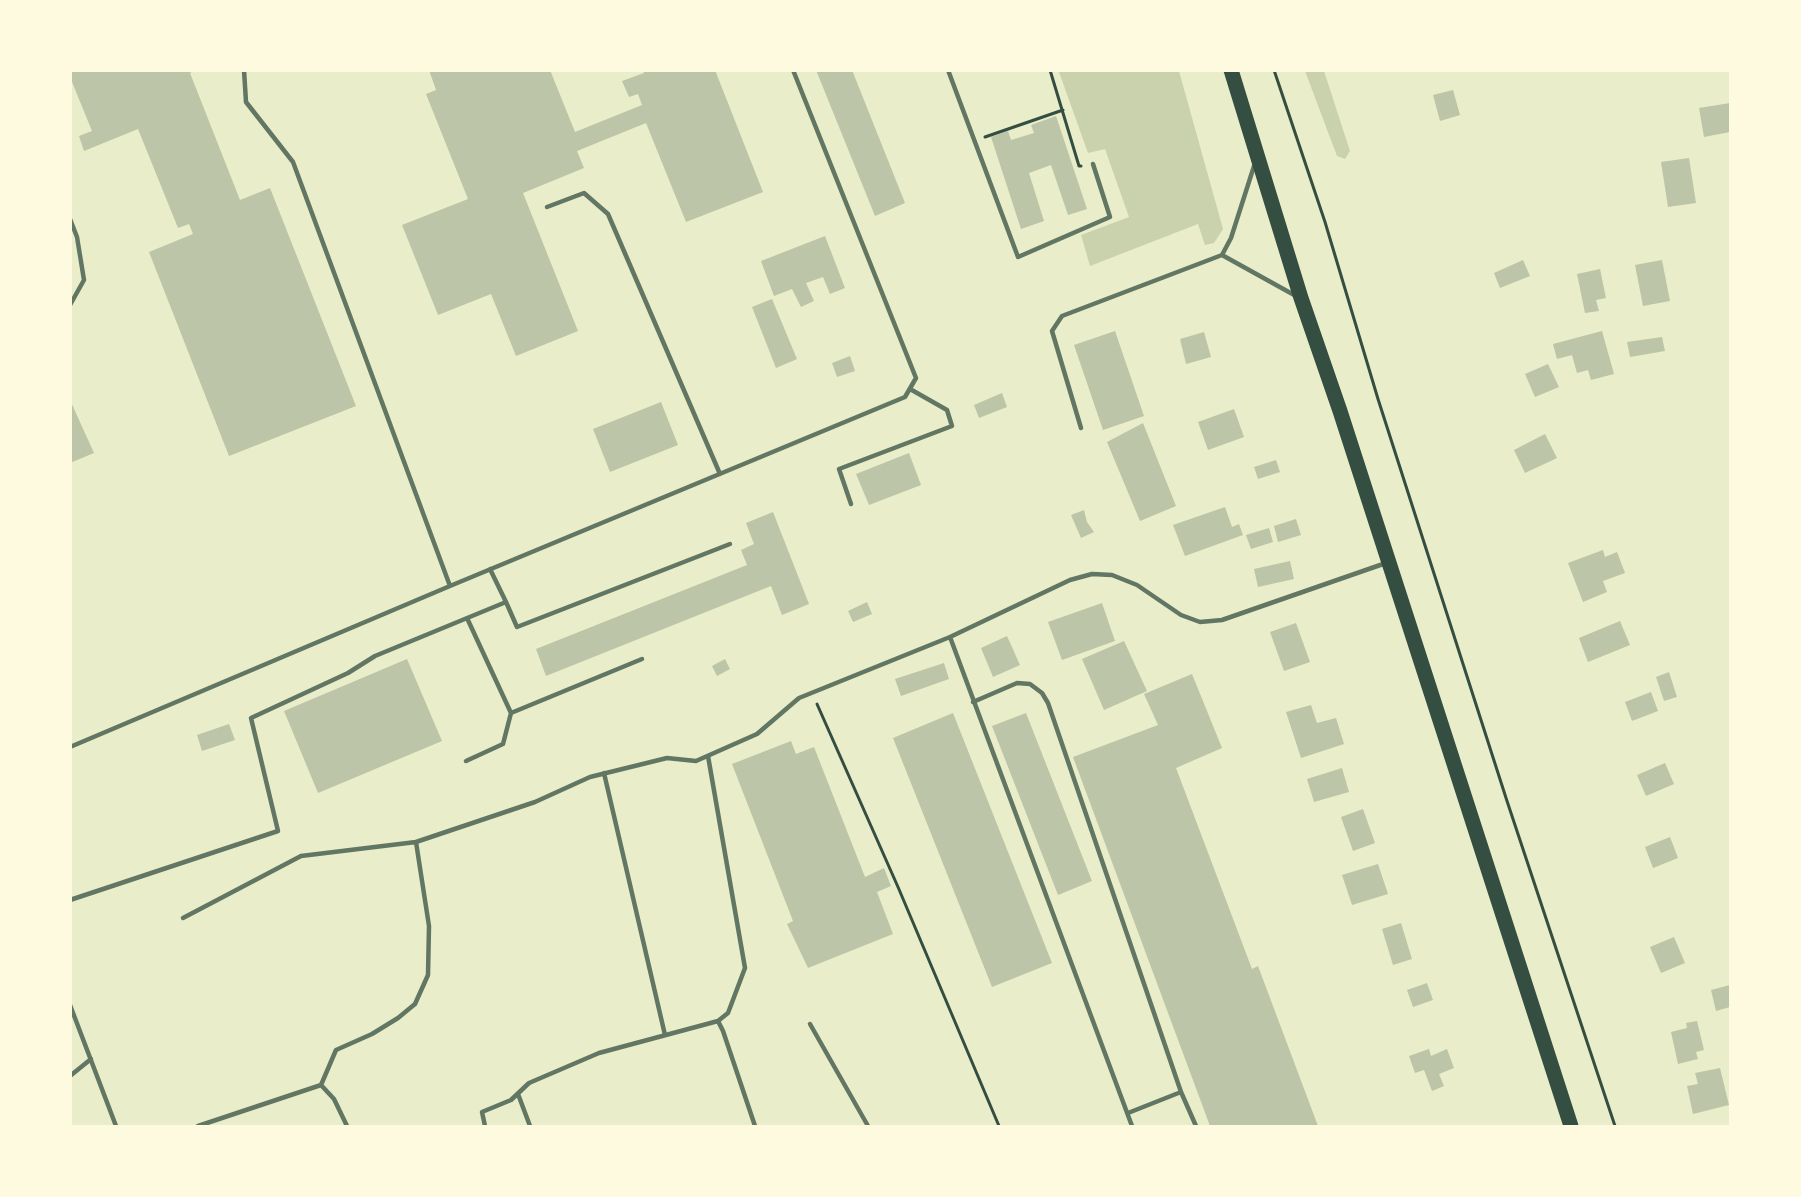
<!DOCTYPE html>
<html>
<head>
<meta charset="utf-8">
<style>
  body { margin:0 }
  #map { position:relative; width:1801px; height:1197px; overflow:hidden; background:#e9edc9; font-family:Arial,sans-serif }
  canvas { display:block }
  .frame { position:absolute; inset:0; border:72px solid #fefae0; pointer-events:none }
</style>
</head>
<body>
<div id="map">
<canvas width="1801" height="1197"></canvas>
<div class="frame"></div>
</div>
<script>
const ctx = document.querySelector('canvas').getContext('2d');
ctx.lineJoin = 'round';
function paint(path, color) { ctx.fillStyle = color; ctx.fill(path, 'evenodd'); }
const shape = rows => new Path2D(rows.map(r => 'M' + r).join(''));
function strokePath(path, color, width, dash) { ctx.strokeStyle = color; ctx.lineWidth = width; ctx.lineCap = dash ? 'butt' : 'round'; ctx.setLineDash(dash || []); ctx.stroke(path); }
paint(shape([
  [1062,70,1179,71,1223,229,1214,243,1205,245,1198,224,1090,266,1081,235,1129,217,1105,149,1088,153,1059,72],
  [1305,71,1324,71,1350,151,1345,159,1337,156]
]), '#cad2ad');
paint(shape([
  [70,70,195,70,190,73,240,200,270,188,356,406,229,456,149,252,193,234,189,224,178,228,138,129,84,151,79,136,92,131,70,77],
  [429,70,550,70,575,132,642,105,638,94,629,97,622,81,644,73,643,70,715,70,763,192,686,222,646,123,577,151,584,168,523,193,578,331,516,356,491,294,438,315,402,225,468,199,426,94,436,90],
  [816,70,852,70,905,203,875,216],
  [1453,90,1460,115,1440,121,1433,95],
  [1730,103,1730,132,1704,137,1699,108],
  [1056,116,1087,209,1068,215,1051,165,1029,173,1044,221,1021,229,991,137,1008,131,1011,140,1034,133,1031,125],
  [1689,158,1696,203,1668,207,1661,162],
  [825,236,845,288,830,294,823,277,806,283,814,301,801,307,792,289,774,296,761,261],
  [1523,260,1530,276,1500,288,1494,273],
  [1662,260,1670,301,1643,306,1635,265],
  [1600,269,1606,298,1596,300,1599,311,1585,313,1577,274],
  [772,299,797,359,776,368,752,307],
  [1115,331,1144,416,1103,430,1074,345],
  [1602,331,1614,374,1591,380,1588,370,1577,373,1572,355,1557,359,1553,344],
  [1204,332,1211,357,1186,364,1180,339],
  [1662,337,1665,351,1630,357,1627,342],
  [850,356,855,371,837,377,832,363],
  [1548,364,1559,387,1535,397,1525,374],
  [1002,393,1007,407,979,418,974,405],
  [70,400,94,453,70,463],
  [661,402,678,445,610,472,593,429],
  [1234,409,1244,437,1208,450,1198,422],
  [1143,423,1176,506,1140,521,1107,442],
  [1545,434,1557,458,1525,473,1514,450],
  [909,453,921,485,869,505,856,474],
  [1276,460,1280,472,1258,479,1254,467],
  [1225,507,1232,527,1239,524,1243,535,1185,556,1173,525],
  [1084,510,1087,522,1094,532,1081,538,1071,515],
  [773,512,809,604,782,615,771,586,546,676,536,649,747,565,741,550,754,544,746,523],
  [1296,519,1301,535,1278,542,1274,526],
  [1269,528,1273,542,1251,549,1246,535],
  [1603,550,1605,557,1617,552,1625,573,1603,581,1607,592,1583,602,1568,563],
  [1290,561,1294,579,1258,587,1254,569],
  [867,602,872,614,853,622,848,611],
  [1102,603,1115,641,1062,660,1048,622],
  [1620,621,1630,645,1588,662,1579,638],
  [1296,623,1310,662,1284,671,1270,632],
  [1007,636,1020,665,993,677,981,648],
  [1124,641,1147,691,1104,710,1082,659],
  [407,659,442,741,318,793,284,711],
  [725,659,730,669,717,676,712,666],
  [944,663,949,679,901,696,895,679],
  [1669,672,1677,697,1664,701,1656,677],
  [1192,674,1222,748,1176,768,1252,969,1258,966,1318,1126,1210,1126,1073,757,1158,725,1144,694],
  [1651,692,1658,711,1632,721,1625,702],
  [1311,705,1317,723,1336,718,1344,744,1301,758,1286,712],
  [953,713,1052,963,992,987,893,738],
  [1026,713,1092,881,1058,895,992,726],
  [229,724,235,740,202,751,197,735],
  [791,741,796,754,814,747,865,877,884,868,891,886,877,892,893,934,808,968,787,924,793,921,732,764],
  [1665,763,1674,784,1646,796,1637,775],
  [1342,768,1349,792,1314,802,1307,779],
  [1363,809,1375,843,1353,851,1341,817],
  [1670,837,1678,858,1653,868,1645,847],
  [1378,864,1388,894,1352,905,1342,875],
  [1401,923,1412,959,1393,965,1382,929],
  [1674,937,1685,963,1661,973,1650,947],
  [1427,983,1433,1000,1413,1007,1407,990],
  [1730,985,1730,1007,1716,1011,1711,990],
  [1697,1021,1704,1050,1696,1052,1698,1059,1678,1064,1671,1032,1687,1028,1686,1023],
  [1429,1049,1431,1056,1447,1049,1454,1068,1439,1074,1444,1086,1432,1091,1424,1070,1415,1073,1409,1056],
  [1720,1068,1729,1105,1693,1114,1687,1086,1698,1084,1695,1073]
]), '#bcc5a7');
strokePath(shape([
  [1050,70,1079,166,1081,166],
  [1274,70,1325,222,1378,399,1507,801,1615,1126],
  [985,137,1063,110],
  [817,704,898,887,999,1126]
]), '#344e41', 3);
strokePath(shape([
  [244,70,246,102,293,162,450,586],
  [948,70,1018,257,1110,217,1093,164],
  [547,207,584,193,608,214,720,474],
  [70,219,77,237,84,280,70,305],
  [1222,255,1296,296],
  [1081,428,1052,331,1062,316,1222,255,1231,238,1255,163],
  [851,504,839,469,952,426,947,410,910,389],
  [506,602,517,627,730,544],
  [467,618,511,713,642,659],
  [950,637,1132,1126],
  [973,702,1017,683,1030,684,1042,693,1048,703,1181,1092,1196,1126],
  [70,747,450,586,905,397,916,378,793,70],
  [708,756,745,968,728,1013,718,1021,723,1031,755,1126],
  [466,761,503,744,511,713],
  [604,773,665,1035],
  [70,900,278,831,251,718,348,673,375,656,506,602,490,569],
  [183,918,301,856,416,842],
  [70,1005,116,1126],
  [810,1024,868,1126],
  [70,1076,91,1059],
  [321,1085,334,1099,347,1126],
  [518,1094,530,1126],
  [1128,1113,1181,1092],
  [198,1126,321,1085,336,1050,372,1034,398,1018,415,1004,428,975,429,926,416,842,535,802,590,777,667,758,696,761,757,734,799,698,950,637,1070,580,1092,574,1112,575,1137,585,1181,615,1200,622,1222,620,1386,563],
  [485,1126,482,1112,511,1100,529,1083,599,1053,718,1021]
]), '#617663', 4.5);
strokePath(shape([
  [1231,70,1301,298,1340,411,1571,1126]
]), '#344e41', 15);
</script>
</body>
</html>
